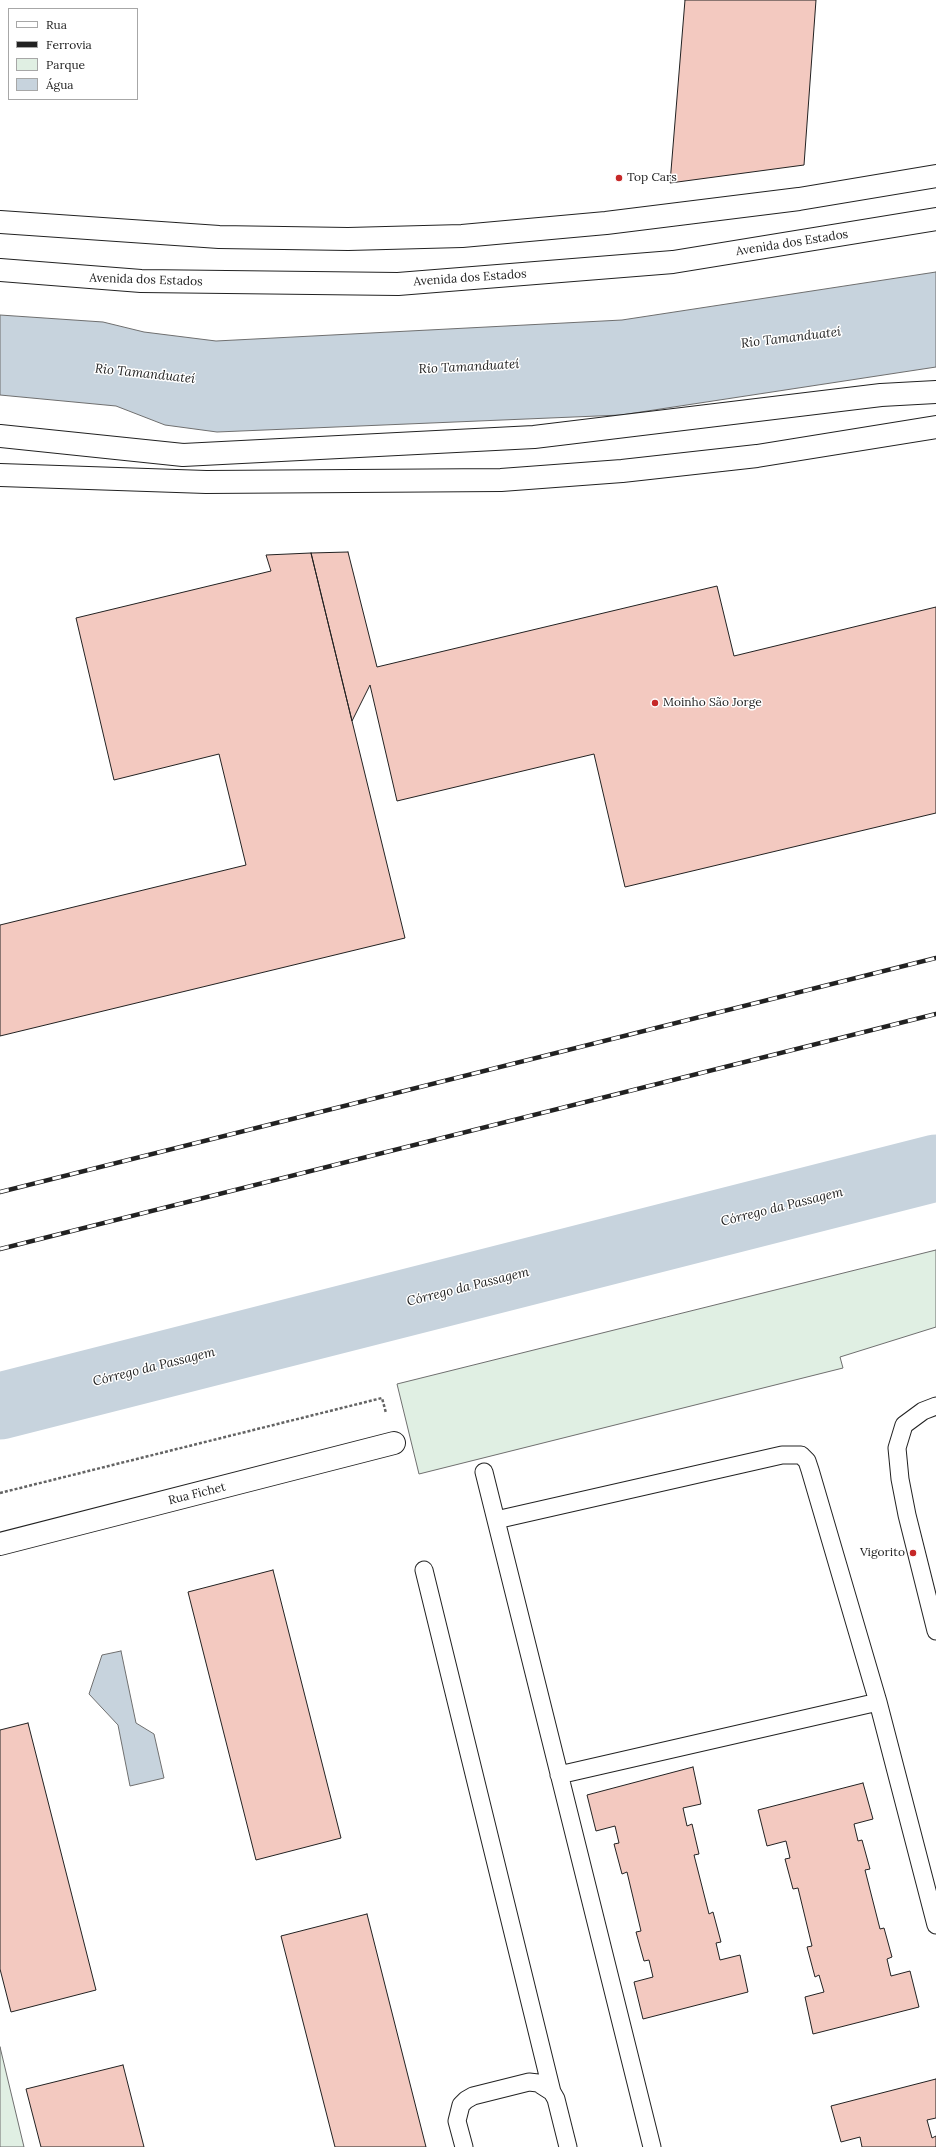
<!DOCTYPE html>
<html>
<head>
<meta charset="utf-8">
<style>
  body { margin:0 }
  #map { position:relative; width:936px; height:2147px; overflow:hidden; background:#fff; font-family:Lora,serif }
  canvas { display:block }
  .legend { position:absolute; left:8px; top:8px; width:130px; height:92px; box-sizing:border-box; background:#fff; border:1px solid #a7a7a7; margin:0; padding:5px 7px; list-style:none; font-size:12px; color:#222 }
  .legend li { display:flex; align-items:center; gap:8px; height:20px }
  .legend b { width:20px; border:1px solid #a7a7a7 }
</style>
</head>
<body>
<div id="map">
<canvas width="936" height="2147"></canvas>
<ul class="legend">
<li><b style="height:5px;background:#fff"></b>Rua</li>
<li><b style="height:5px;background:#222"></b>Ferrovia</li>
<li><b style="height:11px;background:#e0efe3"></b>Parque</li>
<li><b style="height:11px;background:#c7d3dd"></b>Água</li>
</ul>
</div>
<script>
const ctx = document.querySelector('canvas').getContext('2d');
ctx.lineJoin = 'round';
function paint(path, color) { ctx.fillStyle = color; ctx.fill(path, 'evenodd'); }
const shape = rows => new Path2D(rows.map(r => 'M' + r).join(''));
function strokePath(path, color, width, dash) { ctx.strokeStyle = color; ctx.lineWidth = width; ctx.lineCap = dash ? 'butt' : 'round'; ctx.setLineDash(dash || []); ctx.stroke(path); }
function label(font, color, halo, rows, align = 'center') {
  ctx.font = font + ' Lora,serif'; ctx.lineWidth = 3; ctx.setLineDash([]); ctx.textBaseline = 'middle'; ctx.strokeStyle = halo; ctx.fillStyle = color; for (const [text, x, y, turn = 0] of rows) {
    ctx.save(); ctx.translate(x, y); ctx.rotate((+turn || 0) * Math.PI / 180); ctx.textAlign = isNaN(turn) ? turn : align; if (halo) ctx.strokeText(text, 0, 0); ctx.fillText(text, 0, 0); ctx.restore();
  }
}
const green = shape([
  [936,1250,936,1327,840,1357,843,1368,419,1474,397,1384,936,1250],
  [0,2047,24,2147,0,2147,0,2047]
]);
paint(green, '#e0efe3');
strokePath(green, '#6f6f6f', 1);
const water = shape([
  [936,272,936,367,621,415,217,432,165,425,116,406,0,395,0,315,103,322,144,332,216,341,622,320,936,272],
  [121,1651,136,1723,154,1734,164,1778,130,1786,118,1725,89,1694,102,1655,121,1651]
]);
paint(water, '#c7d3dd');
strokePath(water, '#6f6f6f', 1);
strokePath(shape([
  [0,1406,936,1168]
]), '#c7d3dd', 67);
const building = shape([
  [685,0,816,0,804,165,670,183,685,0],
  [348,552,377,667,717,586,734,656,936,607,936,813,625,887,594,754,397,801,370,685,352,721,311,553,348,552],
  [311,553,405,938,0,1036,0,925,246,865,219,754,114,780,76,618,271,571,266,555,311,553],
  [273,1570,341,1838,256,1860,188,1592,273,1570],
  [28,1723,96,1990,11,2012,0,1969,0,1730,28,1723],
  [693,1767,701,1804,683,1808,687,1826,692,1824,699,1854,694,1855,709,1914,713,1912,721,1942,716,1943,720,1960,740,1955,748,1992,643,2019,634,1982,653,1977,649,1960,644,1961,636,1932,641,1931,627,1872,622,1874,614,1844,619,1843,615,1826,596,1831,587,1795,693,1767],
  [863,1783,873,1819,854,1824,858,1841,862,1840,870,1869,865,1870,880,1929,884,1928,892,1957,887,1959,891,1976,910,1971,919,2007,813,2034,805,1997,824,1992,819,1975,815,1977,807,1947,812,1946,798,1888,793,1889,785,1859,790,1858,786,1841,767,1846,758,1810,863,1783],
  [367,1914,426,2147,335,2147,281,1936,367,1914],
  [123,2065,144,2147,41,2147,26,2089,123,2065],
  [936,2079,936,2118,927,2120,932,2138,936,2136,936,2147,862,2147,860,2137,841,2142,831,2106,936,2079]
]);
paint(building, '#f3c9c0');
strokePath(building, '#222', 1);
const lane = shape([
  [936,1406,923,1411,904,1425,897,1448,900,1479,907,1515,936,1631],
  [484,1472,652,2147],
  [496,1520,782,1455,801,1455,807,1461,810,1470,878,1702,936,1925],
  [424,1570,552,2092],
  [559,1775,878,1702],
  [464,2147,457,2121,461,2105,466,2100,473,2096,529,2082,538,2083,552,2092,556,2099,568,2147]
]);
const street = shape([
  [0,1544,394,1443]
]);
const highway = shape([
  [0,222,219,237,348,239,462,236,606,223,799,199,936,176],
  [0,270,141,281,398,284,673,262,936,219],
  [0,436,183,455,534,437,881,395,936,392],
  [0,475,206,482,501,480,622,471,757,456,936,427]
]);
strokePath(lane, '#222', 19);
strokePath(street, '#222', 24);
strokePath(highway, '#222', 24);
strokePath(shape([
  [0,1493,382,1398,386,1413]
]), '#646464', 2.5, [3, 2]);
strokePath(lane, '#fff', 17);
strokePath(street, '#fff', 22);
strokePath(highway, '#fff', 22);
const rail = shape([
  [0,1192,936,958],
  [0,1249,936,1014]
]);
strokePath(rail, '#222', 4.5);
strokePath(rail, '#fff', 3, [9]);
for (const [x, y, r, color] of [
  [619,178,4,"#c62828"],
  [655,703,4,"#c62828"],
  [913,1553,4,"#c62828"]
]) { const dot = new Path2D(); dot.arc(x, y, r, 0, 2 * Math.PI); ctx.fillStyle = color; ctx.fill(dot); strokePath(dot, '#fff', 1.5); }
label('12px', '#222', '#fff', [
  ["Top Cars",627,178],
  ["Moinho São Jorge",663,703],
  ["Vigorito",905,1553,"right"]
], 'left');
label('12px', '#222', '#fff', [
  ["Avenida dos Estados",792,243,-9],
  ["Avenida dos Estados",470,278,-4],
  ["Avenida dos Estados",146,280,2],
  ["Rua Fichet",197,1494,-14]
]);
label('italic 13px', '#222', '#fff', [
  ["Rio Tamanduateí",791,338,-7],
  ["Rio Tamanduateí",469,367,-3],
  ["Rio Tamanduateí",145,374,6],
  ["Córrego da Passagem",782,1207,-14],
  ["Córrego da Passagem",468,1287,-14],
  ["Córrego da Passagem",154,1367,-14]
]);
</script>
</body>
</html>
